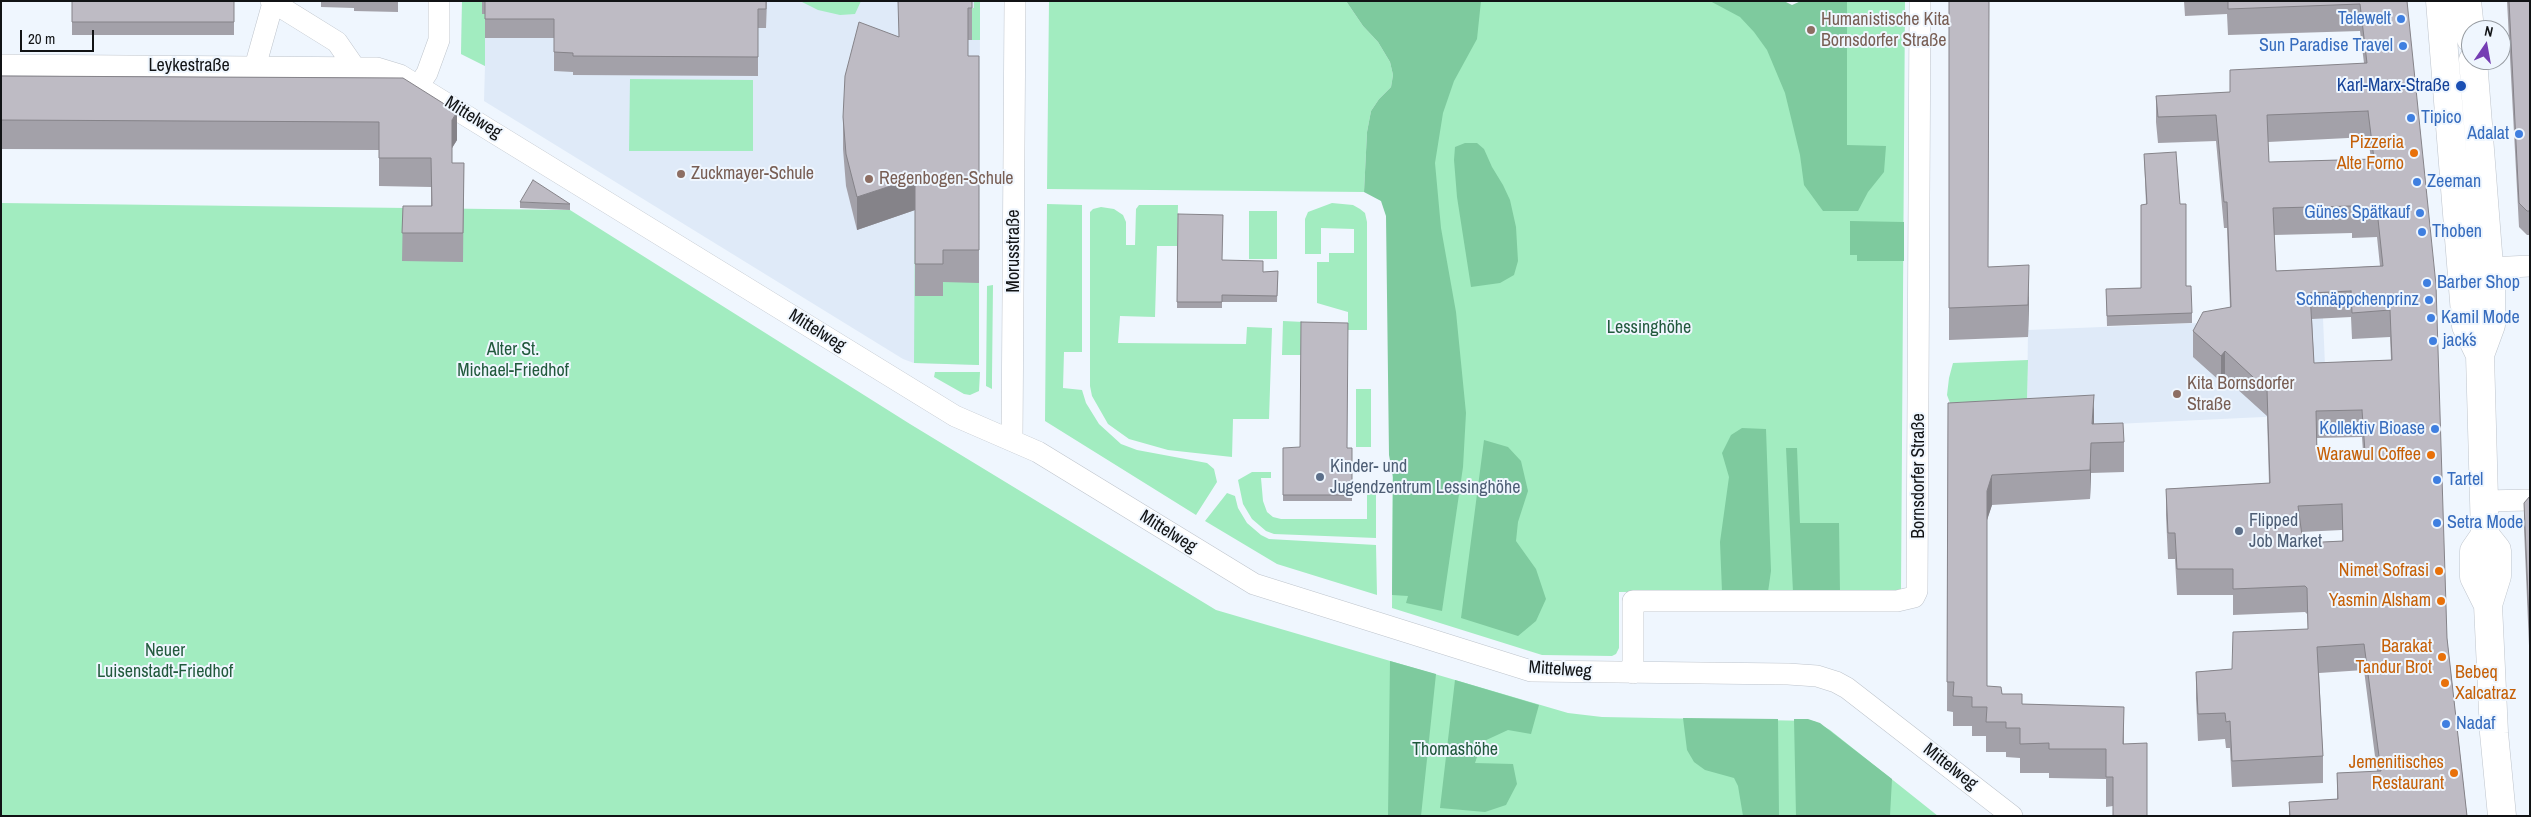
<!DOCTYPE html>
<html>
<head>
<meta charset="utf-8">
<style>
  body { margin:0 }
  #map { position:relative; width:2531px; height:817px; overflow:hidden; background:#eff6fe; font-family:"Archivo Narrow",sans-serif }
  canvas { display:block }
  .frame { position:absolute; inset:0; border:2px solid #111315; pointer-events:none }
  .north { position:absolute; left:2461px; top:20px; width:50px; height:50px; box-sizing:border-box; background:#eff6fe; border:1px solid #969ba1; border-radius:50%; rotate:12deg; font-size:14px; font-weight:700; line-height:20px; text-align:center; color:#111315 }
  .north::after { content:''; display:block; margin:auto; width:18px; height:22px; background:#753db3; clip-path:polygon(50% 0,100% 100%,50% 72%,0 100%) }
  .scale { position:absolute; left:20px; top:30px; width:74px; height:22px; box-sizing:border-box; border:2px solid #111315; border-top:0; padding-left:6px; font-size:15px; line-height:18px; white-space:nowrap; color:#111315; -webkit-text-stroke:4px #eff6fe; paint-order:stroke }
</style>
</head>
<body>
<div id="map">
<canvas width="2531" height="817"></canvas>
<div class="frame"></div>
<div class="north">N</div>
<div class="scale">20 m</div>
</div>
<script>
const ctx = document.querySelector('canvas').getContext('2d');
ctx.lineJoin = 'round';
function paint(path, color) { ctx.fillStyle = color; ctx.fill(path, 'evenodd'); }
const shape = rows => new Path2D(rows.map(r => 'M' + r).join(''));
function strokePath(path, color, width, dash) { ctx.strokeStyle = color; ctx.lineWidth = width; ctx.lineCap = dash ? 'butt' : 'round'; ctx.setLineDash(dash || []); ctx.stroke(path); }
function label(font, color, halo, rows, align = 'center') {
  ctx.font = font + ' "Archivo Narrow",sans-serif'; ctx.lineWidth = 4; ctx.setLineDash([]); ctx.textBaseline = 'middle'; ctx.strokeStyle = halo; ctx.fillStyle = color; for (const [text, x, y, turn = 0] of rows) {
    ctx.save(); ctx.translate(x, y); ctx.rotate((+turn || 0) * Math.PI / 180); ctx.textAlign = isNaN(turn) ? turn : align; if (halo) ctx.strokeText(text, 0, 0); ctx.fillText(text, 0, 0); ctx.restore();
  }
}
paint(shape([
  [462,1,980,1,979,365,914,363,903,359,484,101,485,66,461,54],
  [2323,318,2327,414,2094,425,2027,408,2028,330]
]), '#dfeaf8');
paint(shape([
  [462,1,482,1,482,13,485,14,485,66,461,54],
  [800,1,861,1,855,14,840,15,818,10],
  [974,1,980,1,980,40,972,40,972,8,974,8],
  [1049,1,1346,1,1363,26,1378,42,1390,62,1393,75,1391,87,1379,99,1371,111,1367,132,1364,192,1047,189],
  [1395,1,1742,1,1847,60,1847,1,1905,1,1901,590,1619,592,1619,648,1616,654,1612,656,1542,655,1392,608],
  [630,79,753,80,753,151,629,151],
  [1,203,570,210,910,424,1216,610,1568,713,1602,717,1814,721,1830,730,1938,816,1,816],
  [1332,203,1353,205,1360,209,1365,213,1367,222,1367,330,1348,330,1348,312,1317,303,1317,262,1329,262,1329,253,1354,253,1354,229,1321,228,1321,254,1305,254,1305,219,1308,212],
  [979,204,979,365,914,363,915,205],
  [1047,204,1082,205,1082,352,1064,352,1063,388,1082,390,1086,403,1099,424,1121,444,1137,450,1207,463,1214,469,1217,482,1196,515,1045,421],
  [1139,205,1178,205,1177,246,1157,246,1155,317,1120,316,1118,343,1246,344,1247,327,1272,328,1269,419,1233,419,1232,457,1168,450,1129,439,1108,424,1092,396,1090,386,1090,212,1093,209,1101,207,1114,209,1123,215,1126,222,1126,245,1135,245,1136,209],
  [1249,211,1277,211,1277,259,1249,259],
  [993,285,992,377,992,389,986,386,987,286],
  [1283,321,1304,322,1301,355,1282,355],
  [2028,360,2027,400,1950,403,1947,395,1949,378,1953,363],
  [935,372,980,372,979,391,970,395,964,394,934,377],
  [1356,389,1371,389,1371,447,1356,447],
  [1252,472,1271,472,1271,478,1261,478,1263,501,1267,512,1273,517,1281,519,1367,519,1367,485,1373,487,1376,493,1376,538,1274,534,1266,531,1252,519,1243,504,1238,480],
  [1227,493,1235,496,1238,508,1247,523,1261,535,1269,539,1376,545,1377,595,1277,564,1205,521]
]), '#a2ecc0');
paint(shape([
  [1346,1,1481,1,1477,39,1454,81,1443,113,1435,163,1441,228,1456,312,1466,413,1463,467,1442,611,1406,603,1408,596,1392,595,1393,477,1389,455,1386,216,1381,201,1364,192,1367,132,1371,111,1379,99,1391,87,1393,75,1390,62,1378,42,1363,26],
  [1710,1,1784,1,1792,5,1801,1,1847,1,1847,145,1886,146,1884,172,1868,192,1858,211,1823,211,1804,185,1800,155,1785,93,1767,50,1754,32,1740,17],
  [1465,143,1477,143,1484,149,1492,167,1503,185,1510,200,1516,227,1518,261,1514,275,1500,283,1471,287,1457,197,1454,160,1455,147],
  [1850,221,1904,222,1904,261,1857,261,1857,255,1850,255],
  [1742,428,1766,429,1771,571,1768,592,1722,592,1720,542,1729,477,1722,453,1731,435],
  [1484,440,1508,447,1521,461,1528,491,1518,522,1516,541,1536,569,1546,599,1536,621,1518,636,1461,618],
  [1786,448,1797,448,1800,523,1839,523,1840,592,1793,592],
  [1390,661,1436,674,1421,816,1388,816],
  [1455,680,1539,705,1531,734,1508,730,1482,742,1475,763,1513,764,1517,784,1506,805,1485,812,1440,808],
  [1683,718,1778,719,1779,816,1743,816,1738,786,1734,778,1705,770,1694,762,1687,750],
  [1794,719,1808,719,1820,723,1892,779,1890,816,1796,816]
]), '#7eca9e');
const minor = shape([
  [271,1,337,42,355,68],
  [1,65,377,68,400,75,955,416,1038,452,1254,584,1531,671,1788,674,1817,676,1836,682,1847,688,2012,816],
  [255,67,273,3],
  [419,85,427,73,439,40,439,1],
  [2489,268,2530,266],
  [1012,440,1015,1],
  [2484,501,2530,500],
  [1633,673,1633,601,1897,601,1914,597,1917,591,1920,1]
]);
const secondary = shape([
  [2440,1,2466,326,2480,355],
  [2467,1,2471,39],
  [2473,60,2491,291,2491,325,2480,355,2485,535,2497,550,2497,576,2488,605,2494,733,2502,816],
  [2485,535,2474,551,2474,577,2488,605]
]);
strokePath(minor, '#bec4cc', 22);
strokePath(secondary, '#bec4cc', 29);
strokePath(minor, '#fff', 21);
strokePath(secondary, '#fff', 28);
paint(shape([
  [72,1,234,1,234,35,72,35],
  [321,1,398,1,398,12,354,11,354,8,321,7],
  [482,1,767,1,766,28,758,28,758,76,573,75,573,72,554,71,554,38,485,38,485,14,482,14],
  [972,1,972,40,968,40,968,56,979,56,979,283,943,282,943,296,915,296,915,210,857,230,846,186,843,149,843,117,898,37],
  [1949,1,1988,267,2029,297,2028,337,1949,340],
  [2184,1,2407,1,2447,638,2467,816,2289,816,2289,802,2337,799,2337,773,2377,772,2364,670,2319,673,2323,756,2323,783,2232,787,2230,748,2226,748,2225,739,2198,741,2196,698,2196,672,2232,669,2308,629,2307,614,2305,612,2233,615,2233,595,2177,595,2175,559,2168,559,2166,515,2166,489,2269,483,2267,416,2225,378,2221,382,2193,357,2193,331,2230,307,2227,228,2224,228,2216,141,2158,143,2156,122,2156,96,2230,92,2364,63,2360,31,2228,35,2227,14,2185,16],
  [2368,137,2371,159,2269,162,2268,142],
  [2352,233,2352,238,2377,237,2380,266,2276,271,2274,235],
  [2351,317,2352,339,2390,337,2391,360,2314,363,2312,319],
  [2362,437,2363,452,2317,453,2317,438],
  [2342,530,2342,541,2303,543,2301,532],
  [2507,1,2530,1,2530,235,2527,235,2519,227],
  [1,76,403,78,457,140,452,148,452,163,464,163,463,262,402,261,403,206,431,206,431,187,379,186,379,150,1,149],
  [2144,154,2186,286,2192,313,2192,323,2107,326,2106,289,2141,288,2146,204],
  [520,202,570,204,570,210,520,208],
  [1178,214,1222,260,1263,272,1278,271,1277,302,1222,302,1222,308,1177,308],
  [1948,403,2124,442,2124,472,2091,473,2090,499,1992,505,1987,520,1987,686,2022,704,2124,707,2113,806,2106,807,2106,779,2049,778,2049,773,2020,773,2020,758,2006,757,2006,752,1986,752,1986,736,1972,736,1972,726,1953,726,1953,712,1947,711],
  [1283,448,1352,448,1352,501,1283,501],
  [2530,496,2530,669,2524,529,2524,503]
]), '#a3a1a9');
paint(shape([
  [457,112,457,140,452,148,452,120],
  [915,178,915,210,857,230,857,197],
  [2029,265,2029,297,2028,337,2028,305],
  [2225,351,2225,378,2221,382,2221,356],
  [2094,395,2094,425,2092,424],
  [2091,443,2091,473,2090,499,2090,470],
  [1992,475,1992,505,1987,520,1987,491],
  [2124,707,2124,736,2123,773,2123,744]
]), '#858389');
const building = shape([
  [72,1,234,1,234,22,72,22,72,1],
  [485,1,766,1,766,9,758,9,758,57,573,56,573,53,554,52,554,19,485,19,485,1],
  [898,1,972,1,972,8,968,8,968,56,979,56,979,250,943,250,943,264,915,264,915,178,857,197,846,154,843,117,845,76,859,22,899,37,898,1],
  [1949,1,1989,1,1988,267,2029,265,2028,305,1949,308,1949,1],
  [2228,1,2407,1,2436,285,2447,638,2467,816,2290,816,2289,802,2338,799,2337,773,2381,771,2364,644,2317,647,2323,756,2232,761,2230,721,2226,722,2225,713,2198,714,2196,672,2232,669,2233,632,2308,629,2307,588,2305,586,2233,589,2233,569,2177,569,2175,533,2168,533,2166,489,2270,483,2267,390,2225,351,2221,356,2193,331,2203,312,2231,307,2227,202,2224,202,2216,115,2158,117,2156,96,2230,92,2230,70,2367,63,2360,4,2228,9,2228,1],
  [2368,111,2374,159,2269,162,2267,115,2368,111],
  [2352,206,2352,211,2377,210,2383,266,2276,271,2273,208,2352,206],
  [2351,291,2352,313,2390,310,2392,360,2314,363,2310,293,2351,291],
  [2362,410,2365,452,2317,453,2316,411,2362,410],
  [2342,504,2343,541,2303,543,2298,506,2342,504],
  [2509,1,2530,1,2530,211,2527,211,2519,203,2509,1],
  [1,76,403,78,457,112,452,120,452,163,464,163,463,233,402,233,403,206,432,206,431,158,379,158,379,122,1,120,1,76],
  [2176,152,2180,204,2186,204,2186,286,2191,286,2192,313,2107,316,2106,289,2141,288,2141,205,2147,204,2144,154,2176,152],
  [533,180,570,204,520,202,533,180],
  [1178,214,1223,215,1222,260,1263,261,1263,272,1278,271,1277,296,1222,295,1222,302,1177,302,1178,214],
  [1301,322,1348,323,1347,448,1352,448,1352,495,1283,495,1283,448,1300,447,1301,322],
  [2094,395,2092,424,2123,423,2124,442,2091,443,2090,470,1992,475,1987,491,1987,686,2001,687,2002,694,2022,694,2022,704,2124,707,2123,744,2147,743,2147,816,2113,816,2113,777,2106,777,2106,749,2049,749,2049,743,2020,744,2020,728,2006,728,2006,722,1986,722,1987,707,1972,707,1972,697,1953,696,1954,682,1947,682,1948,403,2094,395],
  [2530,496,2530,642,2524,503,2530,496]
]);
paint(building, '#bebbc4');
strokePath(building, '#858389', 1);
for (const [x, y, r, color] of [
  [2401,19,5,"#3f7fe0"],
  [1811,30,5,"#8d6e63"],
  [2403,46,5,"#3f7fe0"],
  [2461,86,6,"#1a4fb4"],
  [2411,118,5,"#3f7fe0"],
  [2519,134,5,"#3f7fe0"],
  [2414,153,5,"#e8710a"],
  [681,174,5,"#8d6e63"],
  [869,179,5,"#8d6e63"],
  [2417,182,5,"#3f7fe0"],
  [2420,213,5,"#3f7fe0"],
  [2422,232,5,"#3f7fe0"],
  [2427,283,5,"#3f7fe0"],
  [2429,300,5,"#3f7fe0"],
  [2431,318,5,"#3f7fe0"],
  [2433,341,5,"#3f7fe0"],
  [2177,394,5,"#8d6e63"],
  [2435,429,5,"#3f7fe0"],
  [2431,455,5,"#e8710a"],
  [1320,477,5,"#5c6f8a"],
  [2437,480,5,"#3f7fe0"],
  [2437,523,5,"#3f7fe0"],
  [2239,531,5,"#5c6f8a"],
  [2439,571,5,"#e8710a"],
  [2441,601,5,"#e8710a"],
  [2442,657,5,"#e8710a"],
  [2445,683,5,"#e8710a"],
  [2446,724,5,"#3f7fe0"],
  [2454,773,5,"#e8710a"]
]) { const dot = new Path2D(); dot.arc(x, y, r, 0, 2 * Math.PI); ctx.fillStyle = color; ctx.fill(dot); strokePath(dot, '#eff6fe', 2); }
label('18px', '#366cbe', '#eff6fe', [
  ["Telewelt",2391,19,"right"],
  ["Sun Paradise Travel",2393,46,"right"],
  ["Tipico",2421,118],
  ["Adalat",2509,134,"right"],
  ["Zeeman",2427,182],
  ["Günes Spätkauf",2410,213,"right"],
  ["Thoben",2432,232],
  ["Barber Shop",2437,283],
  ["Schnäppchenprinz",2419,300,"right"],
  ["Kamil Mode",2441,318],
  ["jack´s",2443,341],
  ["Kollektiv Bioase",2425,429,"right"],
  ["Tartel",2447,480],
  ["Setra Mode",2447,523],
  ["Nadaf",2456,724]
], 'left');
label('18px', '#785e54', '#eff6fe', [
  ["Humanistische Kita",1821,20],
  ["Bornsdorfer Straße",1821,41],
  ["Zuckmayer-Schule",691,174],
  ["Regenbogen-Schule",879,179],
  ["Kita Bornsdorfer",2187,384],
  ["Straße",2187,405]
], 'left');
label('18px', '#111315', '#eff6fe', [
  ["Leykestraße",189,66],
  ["Mittelweg",473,118,32],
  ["Morusstraße",1014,251,-90],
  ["Mittelweg",817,331,32],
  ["Bornsdorfer Straße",1919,476,-90],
  ["Mittelweg",1168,532,32],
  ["Mittelweg",1560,670,4],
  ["Mittelweg",1950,767,38]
]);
label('18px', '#164399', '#eff6fe', [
  ["Karl-Marx-Straße",2450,86]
], 'right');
label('18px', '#c56008', '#eff6fe', [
  ["Pizzeria",2404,143],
  ["Alte Forno",2404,164],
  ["Warawul Coffee",2421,455],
  ["Nimet Sofrasi",2429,571],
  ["Yasmin Alsham",2431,601],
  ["Barakat",2432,647],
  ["Tandur Brot",2432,668],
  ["Bebeq",2455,673,"left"],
  ["Xalcatraz",2455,694,"left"],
  ["Jemenitisches",2444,763],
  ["Restaurant",2444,784]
], 'right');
label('18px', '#21593c', '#eff6fe', [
  ["Lessinghöhe",1649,328],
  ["Alter St.",513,350],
  ["Michael-Friedhof",513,371],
  ["Neuer",165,651],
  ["Luisenstadt-Friedhof",165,672],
  ["Thomashöhe",1455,750]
]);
label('18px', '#4e5e75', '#eff6fe', [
  ["Kinder- und",1330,467],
  ["Jugendzentrum Lessinghöhe",1330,488],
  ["Flipped",2249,521],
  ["Job Market",2249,542]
], 'left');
</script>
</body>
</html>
